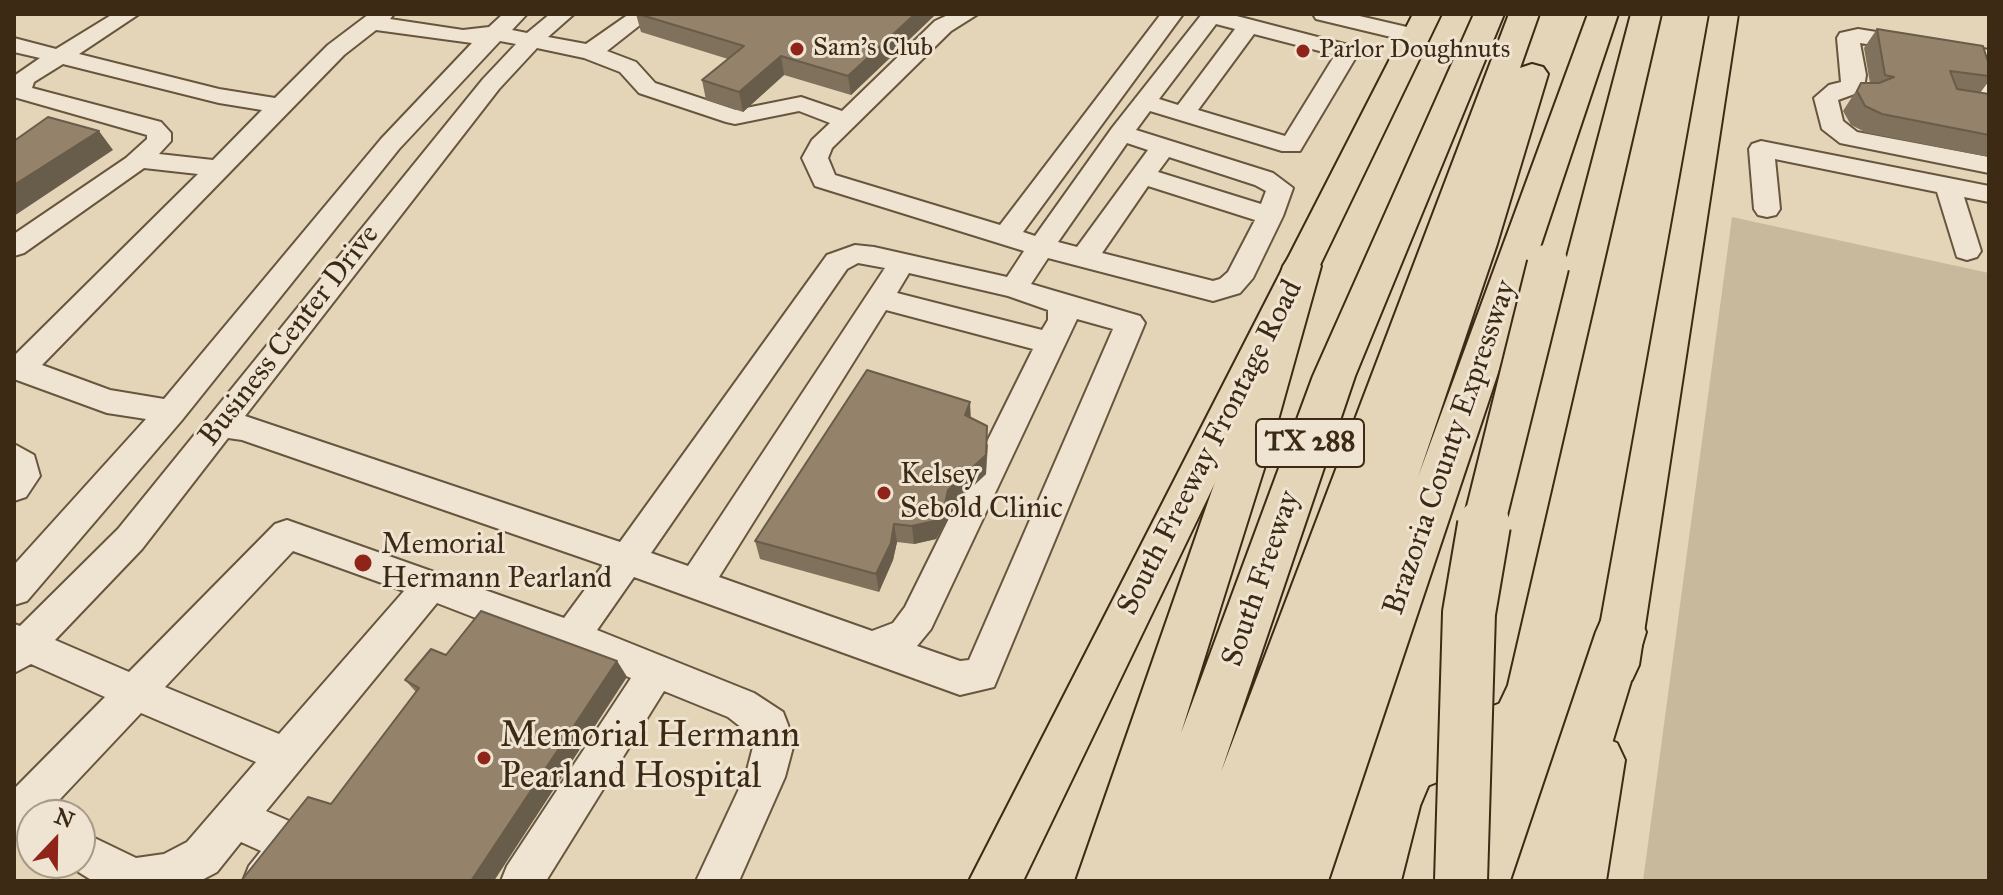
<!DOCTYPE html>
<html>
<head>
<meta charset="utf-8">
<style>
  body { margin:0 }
  #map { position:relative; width:2003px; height:895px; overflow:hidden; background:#e5d5b8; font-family:"IM FELL Great Primer",serif }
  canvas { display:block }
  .frame { position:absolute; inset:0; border:16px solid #3d2a15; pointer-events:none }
  .north { position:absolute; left:16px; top:799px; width:80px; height:80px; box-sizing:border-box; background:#eee4d1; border:2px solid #a79a86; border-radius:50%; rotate:22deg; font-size:22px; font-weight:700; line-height:32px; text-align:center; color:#3d2a15 }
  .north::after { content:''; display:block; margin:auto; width:28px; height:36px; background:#8f2418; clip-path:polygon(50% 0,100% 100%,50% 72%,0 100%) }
</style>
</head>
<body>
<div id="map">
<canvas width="2003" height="895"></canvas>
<div class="frame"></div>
<div class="north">N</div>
</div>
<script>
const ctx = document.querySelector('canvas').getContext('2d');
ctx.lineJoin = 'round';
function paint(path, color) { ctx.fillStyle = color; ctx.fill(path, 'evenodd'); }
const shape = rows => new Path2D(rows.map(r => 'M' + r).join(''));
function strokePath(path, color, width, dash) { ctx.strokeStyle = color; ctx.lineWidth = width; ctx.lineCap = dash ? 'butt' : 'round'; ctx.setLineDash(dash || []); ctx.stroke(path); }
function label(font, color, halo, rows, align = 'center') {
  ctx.font = font + ' "IM FELL Great Primer",serif'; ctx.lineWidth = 6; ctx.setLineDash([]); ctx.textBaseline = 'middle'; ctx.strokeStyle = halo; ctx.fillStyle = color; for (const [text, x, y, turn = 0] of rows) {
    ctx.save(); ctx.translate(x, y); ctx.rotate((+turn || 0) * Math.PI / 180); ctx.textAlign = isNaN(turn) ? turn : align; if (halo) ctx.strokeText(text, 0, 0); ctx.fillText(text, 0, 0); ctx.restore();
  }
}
paint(shape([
  [1732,217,1989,273,1989,881,1643,881]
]), '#c8b89c');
const minor = shape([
  [113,14,139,14,79,54,219,89,275,98,328,45,369,14,394,14,390,19,463,30,489,27,503,14,527,14,512,30,527,33,550,14,574,14,548,37,586,44,629,14,654,14,607,51,636,62,655,83,736,110,801,97,842,111,935,21,950,14,978,14,951,31,832,148,828,158,835,175,1000,225,1161,14,1183,14,1023,232,1035,236,1112,128,1202,14,1229,14,1356,47,1359,52,1300,151,1282,151,1150,111,1136,130,1273,173,1293,188,1283,216,1253,278,1240,293,1213,301,1048,258,1031,284,1140,316,1145,323,994,687,960,695,634,577,597,630,754,693,783,712,788,725,793,747,785,777,739,881,696,881,746,774,753,747,751,735,728,717,664,691,546,881,501,881,507,866,631,678,437,603,266,811,296,824,302,839,304,857,291,881,243,881,249,866,261,851,241,842,217,872,200,881,93,881,64,863,80,863,80,831,136,858,164,854,187,842,256,762,141,713,45,815,32,815,32,828,28,832,14,838,14,789,105,697,31,664,14,673,14,624,20,626,118,529,483,79,516,44,500,41,399,149,182,420,27,601,14,605,14,565,146,419,107,413,14,379,14,356,198,174,144,168,24,253,14,256,14,234,126,158,147,139,147,135,14,97,14,76,40,58,14,52,14,38,56,49,113,14],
  [1216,24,1235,29,1178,105,1159,99,1216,24],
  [376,30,472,43,381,139,164,399,110,390,42,365,344,55,376,30],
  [1254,34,1335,55,1285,136,1198,110,1254,34],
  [537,48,584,58,620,72,639,93,726,122,735,124,799,111,830,123,812,140,802,158,815,186,1024,251,1007,277,874,247,855,245,827,255,620,542,245,416,499,89,537,48],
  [63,64,219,103,262,110,213,160,159,154,171,141,171,133,161,122,32,88,34,82,63,64],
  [1127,143,1148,150,1077,247,1058,242,1127,143],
  [1169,157,1255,185,1266,191,1261,204,1158,172,1169,157],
  [1148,186,1255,220,1228,272,1220,279,1213,281,1102,253,1148,186],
  [858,263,885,268,688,566,651,553,847,269,858,263],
  [909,273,1008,296,1048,310,1048,320,1042,330,897,293,909,273],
  [886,310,1033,349,905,607,893,623,872,631,719,577,886,310],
  [1077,319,1113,329,969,660,960,661,917,646,931,629,1077,319],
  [228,438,242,440,603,565,564,618,287,520,275,524,129,672,55,640,142,549,228,438],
  [293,551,404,591,279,734,165,687,293,551],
  [1313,14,1351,14,1424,31,1427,36,1416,43,1316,19,1313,14],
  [1858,29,1989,50,1989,64,1986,63,1989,104,1981,102,1977,97,1962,59,1860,43,1866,75,1864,87,1860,92,1838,100,1843,121,1857,132,1989,157,1989,173,1840,143,1822,129,1814,98,1829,85,1841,82,1837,38,1840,33,1858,29],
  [1761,141,1989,186,1989,202,1964,197,1981,251,1977,257,1967,260,1957,257,1937,192,1775,159,1780,209,1776,215,1767,217,1758,215,1754,209,1749,149,1752,144,1761,141],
  [14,444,34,455,40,476,26,497,14,501,14,444]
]);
const major = shape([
  [1413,14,1441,14,1023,881,969,881,1413,14],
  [1710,14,1738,14,1639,665,1632,680,1616,686,1600,680,1593,665,1710,14],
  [1600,736,1617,743,1625,760,1606,881,1554,881,1575,760,1583,743,1600,736]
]);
const highway = shape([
  [1474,14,1504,14,1355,376,1221,772,1509,14,1539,14,1520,68,1532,64,1543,67,1548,74,1497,244,1418,477,1588,14,1618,14,1328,881,1076,881,1224,456,1283,266,1289,257,1302,253,1315,257,1321,266,1268,456,1181,733,1313,376,1474,14],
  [1631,14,1661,14,1506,685,1498,702,1480,709,1462,702,1454,685,1631,14],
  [1621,610,1639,616,1646,632,1570,881,1512,881,1596,632,1603,616,1621,610],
  [1450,779,1470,787,1478,806,1461,881,1403,881,1422,806,1430,787,1450,779]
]);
strokePath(minor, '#67553e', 4);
strokePath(major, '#3d2a15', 4);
strokePath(highway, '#3d2a15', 4);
paint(minor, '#eee4d1');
paint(major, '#e5d5b8');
paint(highway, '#e5d5b8');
const highwayBridgeFar1 = shape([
  [1483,527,1548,265]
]);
const highwayBridge = shape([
  [1461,881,1469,613,1484,525]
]);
strokePath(highwayBridgeFar1, '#3d2a15', 45, []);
strokePath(highwayBridge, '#3d2a15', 56, []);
strokePath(highwayBridgeFar1, '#e5d5b8', 41);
strokePath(highwayBridge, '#e5d5b8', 52);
paint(shape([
  [636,14,936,14,851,95,784,75,743,112,706,100,702,80,728,59,641,32],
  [1877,29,1989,65,1989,81,1980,93,1989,94,1989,157,1867,133,1851,125,1843,111,1861,83,1870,83,1864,48],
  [971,418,988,445,986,474,949,509,946,522,936,539,914,544,897,542,893,560,879,592,760,559,755,541],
  [446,655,617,661,627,677,416,692,405,680]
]), '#7f715b');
paint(shape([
  [915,14,936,14,851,95,848,76],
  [781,56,784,75,743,112,739,92],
  [99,131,113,150,14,216,14,185],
  [970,402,971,421,965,415],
  [987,426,986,474,949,509,946,522,936,539,914,544,912,526,948,490],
  [894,524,897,542,893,560,879,592,876,574],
  [617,661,627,677,494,881,471,881]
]), '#685c4a');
const building = shape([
  [638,14,915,14,848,76,781,56,739,92,702,80,744,46,638,14],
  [1877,29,1983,46,1989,65,1989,76,1950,71,1957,89,1989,94,1989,135,1882,114,1865,106,1857,91,1861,83,1879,83,1894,77,1885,75,1877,29],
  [48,117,99,131,14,185,14,141,48,117],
  [867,370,970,402,965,415,987,426,986,455,948,490,945,504,934,521,912,526,894,524,891,543,876,574,755,541,867,370],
  [481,611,617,661,471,881,241,881,308,797,331,804,419,688,405,680,431,649,446,655,481,611]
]);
paint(building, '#94836a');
strokePath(building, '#685c4a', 2);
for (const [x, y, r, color] of [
  [797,49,8,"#8f2418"],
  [1303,51,8,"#8f2418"],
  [884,493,8,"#8f2418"],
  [363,563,10,"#8f2418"],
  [484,758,8,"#8f2418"]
]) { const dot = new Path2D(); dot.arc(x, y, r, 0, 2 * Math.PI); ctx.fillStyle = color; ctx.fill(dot); strokePath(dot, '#eee4d1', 3); }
label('26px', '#3d2a15', '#eee4d1', [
  ["Sam's Club",813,49],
  ["Parlor Doughnuts",1319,51]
], 'left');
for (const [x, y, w] of [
  [1310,443,108]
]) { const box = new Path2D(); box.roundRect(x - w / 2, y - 24, w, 48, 6); ctx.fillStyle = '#eee4d1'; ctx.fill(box); strokePath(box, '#3d2a15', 2); }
label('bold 28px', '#3d2a15', null, [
  ["TX 288",1310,443]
]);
label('30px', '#3d2a15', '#eee4d1', [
  ["Business Center Drive",290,336,-52],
  ["South Freeway Frontage Road",1211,448,-63],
  ["Brazoria County Expressway",1451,448,-71],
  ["South Freeway",1262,579,-71]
]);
label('30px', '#3d2a15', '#eee4d1', [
  ["Kelsey",900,476],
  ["Sebold Clinic",900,510],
  ["Memorial",381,546],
  ["Hermann Pearland",381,580]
], 'left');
label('36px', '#3d2a15', '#eee4d1', [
  ["Memorial Hermann",500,737],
  ["Pearland Hospital",500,778]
], 'left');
</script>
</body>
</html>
